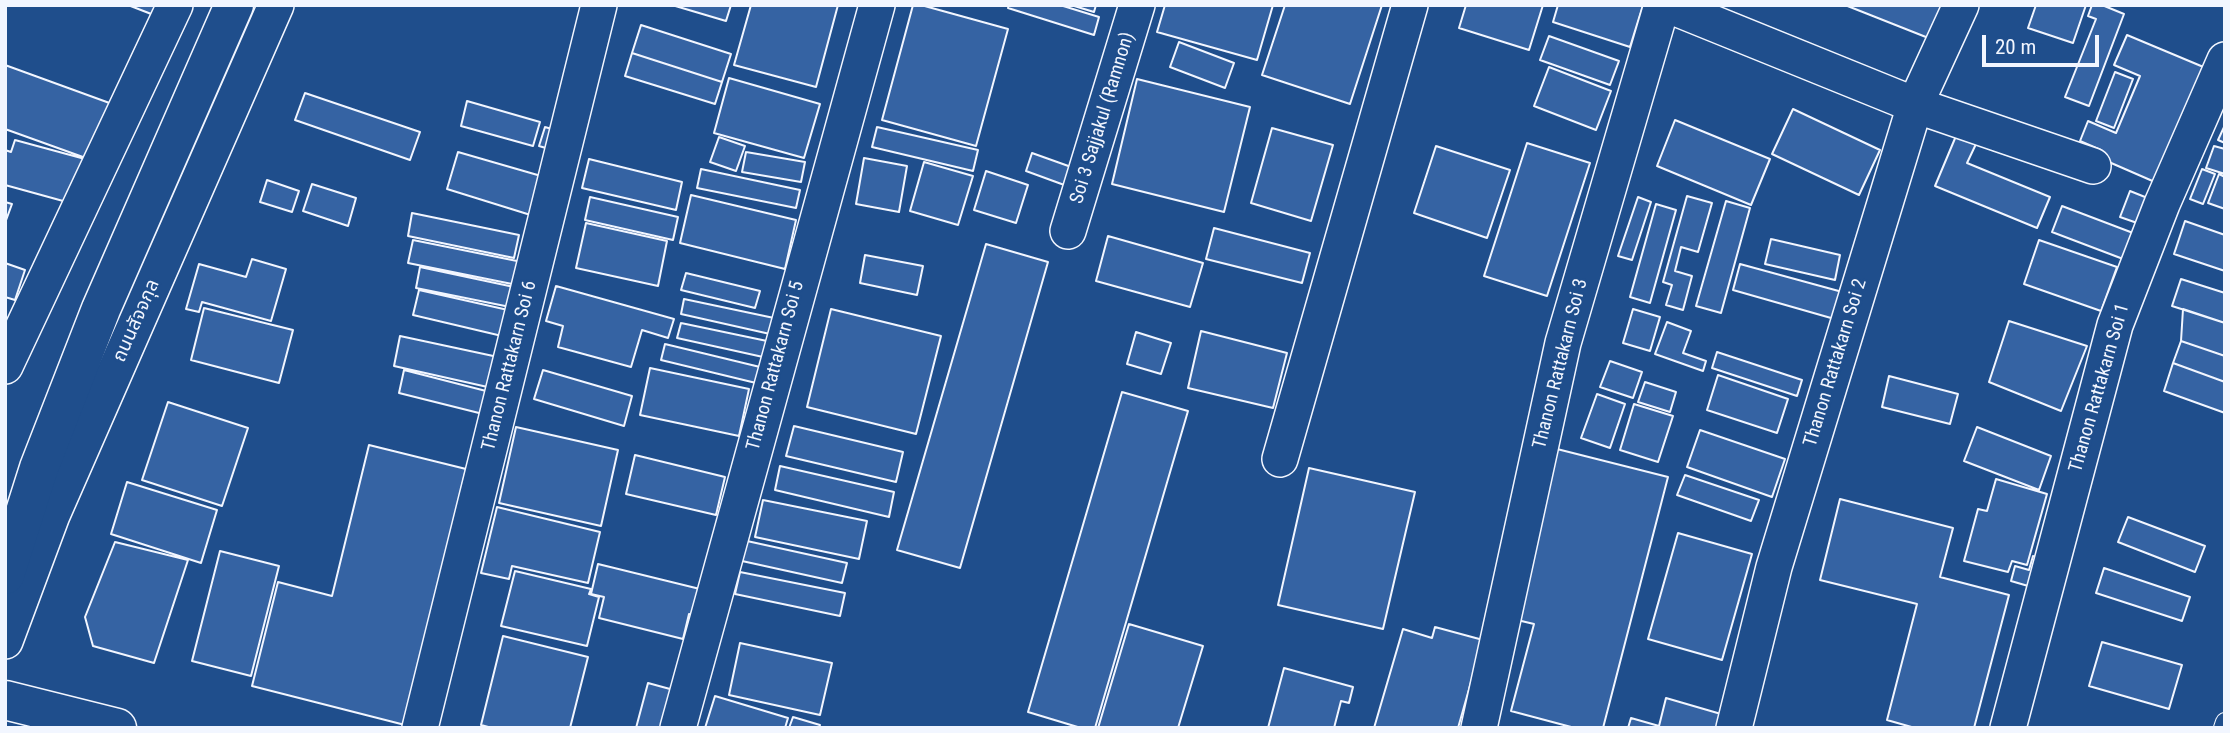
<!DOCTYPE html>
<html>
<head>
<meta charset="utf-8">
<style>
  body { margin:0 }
  #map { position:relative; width:2230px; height:733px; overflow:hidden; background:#1f4e8c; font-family:"Roboto Condensed",sans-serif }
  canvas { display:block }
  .frame { position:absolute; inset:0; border:7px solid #f2f6ff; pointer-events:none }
  .scale { position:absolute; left:1982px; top:35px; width:117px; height:32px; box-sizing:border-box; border:4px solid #f2f6ff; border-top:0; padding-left:9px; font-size:21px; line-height:24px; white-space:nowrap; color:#f2f6ff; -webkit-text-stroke:5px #1f4e8c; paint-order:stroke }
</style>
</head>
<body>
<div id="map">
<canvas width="2230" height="733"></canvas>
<div class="frame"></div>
<div class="scale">20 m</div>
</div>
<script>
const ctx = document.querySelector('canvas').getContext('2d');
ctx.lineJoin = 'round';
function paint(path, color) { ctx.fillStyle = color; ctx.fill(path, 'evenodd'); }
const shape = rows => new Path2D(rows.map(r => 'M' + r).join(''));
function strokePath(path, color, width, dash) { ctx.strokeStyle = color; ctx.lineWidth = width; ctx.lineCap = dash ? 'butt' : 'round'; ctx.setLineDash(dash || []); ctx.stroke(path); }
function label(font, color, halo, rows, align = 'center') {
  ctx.font = font + ' "Roboto Condensed","Noto Sans Thai",sans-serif'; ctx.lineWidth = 5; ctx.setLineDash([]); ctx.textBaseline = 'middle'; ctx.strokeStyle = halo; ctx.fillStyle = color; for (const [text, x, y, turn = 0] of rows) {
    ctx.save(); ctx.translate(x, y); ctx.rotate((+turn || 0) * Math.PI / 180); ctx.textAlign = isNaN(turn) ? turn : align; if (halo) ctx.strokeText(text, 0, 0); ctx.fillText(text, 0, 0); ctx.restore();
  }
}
const building = shape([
  [128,5,163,5,159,17,128,5],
  [672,5,731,5,726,21,672,5],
  [751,5,838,5,816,87,734,65,751,5],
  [913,5,921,5,1008,29,976,146,882,120,913,5],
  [1009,5,1060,5,1099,17,1094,35,1008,8,1009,5],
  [1071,5,1096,5,1094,12,1071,5],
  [1165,5,1273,5,1257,60,1157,32,1165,5],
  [1285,5,1382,5,1350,104,1262,75,1285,5],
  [1466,5,1543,5,1529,50,1459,28,1466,5],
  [1558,5,1643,5,1630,47,1553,22,1558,5],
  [1845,5,1949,5,1936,41,1845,5],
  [2036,5,2086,5,2073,43,2028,28,2036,5],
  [2092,5,2102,5,2124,14,2089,106,2065,97,2096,19,2088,16,2092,5],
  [641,25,731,54,722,82,632,53,641,25],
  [2127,35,2213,71,2164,186,2102,159,2101,150,2080,141,2088,121,2116,133,2140,76,2114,65,2127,35],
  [1549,36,1619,61,1610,85,1540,60,1549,36],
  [1179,42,1234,63,1225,88,1170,67,1179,42],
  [632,53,722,82,715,104,625,76,632,53],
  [5,65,115,105,94,161,5,129,5,65],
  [1549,67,1611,91,1596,130,1534,106,1549,67],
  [2115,72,2133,79,2114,128,2096,121,2115,72],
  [729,78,820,104,804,158,714,133,729,78],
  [1137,79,1250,107,1224,212,1112,184,1137,79],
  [305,93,420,132,410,160,295,120,305,93],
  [467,101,540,122,533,146,461,126,467,101],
  [1793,109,1880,150,1859,195,1772,154,1793,109],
  [1675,120,1770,159,1751,205,1657,166,1675,120],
  [2225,125,2225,143,2218,140,2225,125],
  [545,127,555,130,549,149,539,146,545,127],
  [877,127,978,150,973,171,872,147,877,127],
  [1272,128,1333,145,1311,221,1251,203,1272,128],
  [1956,136,1976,144,1967,163,2050,197,2037,228,1935,186,1956,136],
  [719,137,745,146,736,171,710,162,719,137],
  [15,140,85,159,74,204,5,185,5,150,11,152,15,140],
  [1527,143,1590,163,1547,296,1484,276,1527,143],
  [1436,146,1510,170,1487,238,1414,213,1436,146],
  [2214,146,2225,149,2225,174,2206,168,2214,146],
  [458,152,548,178,537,217,447,189,458,152],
  [746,152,805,162,801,182,742,172,746,152],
  [1032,153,1074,168,1067,186,1026,171,1032,153],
  [864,158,907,166,899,212,856,204,864,158],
  [589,159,682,182,676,210,582,188,589,159],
  [924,162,973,176,958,225,910,211,924,162],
  [701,169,800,190,796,208,697,188,701,169],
  [2202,169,2215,174,2203,204,2190,199,2202,169],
  [986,171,1028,185,1016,223,974,210,986,171],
  [2219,174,2225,177,2225,209,2208,203,2219,174],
  [267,180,299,191,292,212,260,202,267,180],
  [312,184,356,198,348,226,303,211,312,184],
  [2130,191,2150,199,2140,224,2120,217,2130,191],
  [691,195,796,220,785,269,680,243,691,195],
  [1687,196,1712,203,1698,252,1681,247,1675,271,1692,276,1683,310,1666,305,1672,285,1663,282,1687,196],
  [590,197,678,217,673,240,585,220,590,197],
  [1638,197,1651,202,1632,260,1618,256,1638,197],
  [1726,201,1750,208,1721,313,1696,306,1726,201],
  [5,202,12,204,5,223,5,202],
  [1656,204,1676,210,1650,303,1630,297,1656,204],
  [2062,206,2141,236,2131,262,2052,232,2062,206],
  [412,213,519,235,514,258,408,236,412,213],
  [2185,221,2225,235,2225,271,2174,254,2185,221],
  [586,223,667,241,658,286,576,268,586,223],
  [1214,228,1310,253,1302,283,1206,259,1214,228],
  [1108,236,1203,263,1190,307,1096,281,1108,236],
  [1771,239,1840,255,1835,280,1765,264,1771,239],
  [413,240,522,262,517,285,408,263,413,240],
  [2039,240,2117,267,2101,311,2024,284,2039,240],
  [986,244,1048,262,960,568,897,550,986,244],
  [865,255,923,266,917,295,860,283,865,255],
  [252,259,286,269,271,321,202,302,199,312,186,309,199,264,246,277,252,259],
  [5,263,25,270,15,300,5,297,5,263],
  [1740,264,1846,293,1838,320,1733,290,1740,264],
  [420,267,514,287,510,307,416,288,420,267],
  [686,273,760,291,755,308,681,290,686,273],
  [2181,279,2225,293,2225,323,2172,306,2181,279],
  [556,286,674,319,668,338,642,330,631,367,558,347,563,326,546,321,556,286],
  [419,290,508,310,502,336,413,315,419,290],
  [684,299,774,318,770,334,681,314,684,299],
  [204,308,293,330,279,383,191,360,204,308],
  [831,309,941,336,916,434,807,407,831,309],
  [1633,309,1660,317,1650,351,1623,343,1633,309],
  [2183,309,2225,323,2225,356,2181,341,2183,309],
  [2009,321,2087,346,2061,411,1989,382,2009,321],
  [1667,322,1691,331,1683,353,1706,361,1703,371,1655,354,1667,322],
  [681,323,767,341,763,357,677,338,681,323],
  [1201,331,1287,353,1273,408,1188,388,1201,331],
  [1136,332,1171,343,1161,374,1127,364,1136,332],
  [400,336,498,357,492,388,394,366,400,336],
  [2181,341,2225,356,2225,382,2173,363,2181,341],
  [665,344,760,367,756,383,661,360,665,344],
  [1717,352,1802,380,1797,396,1712,368,1717,352],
  [1610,361,1642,372,1633,398,1600,387,1610,361],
  [2173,363,2225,382,2225,413,2164,391,2173,363],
  [650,368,749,389,739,436,640,415,650,368],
  [404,370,490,392,483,414,399,393,404,370],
  [543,370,632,396,624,426,534,399,543,370],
  [1718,375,1788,399,1777,433,1707,410,1718,375],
  [1889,376,1958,394,1950,424,1882,407,1889,376],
  [1645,382,1676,392,1670,412,1638,402,1645,382],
  [1122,392,1188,411,1095,728,1081,728,1028,712,1122,392],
  [1597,394,1625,404,1610,448,1581,438,1597,394],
  [168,402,248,428,222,506,142,480,168,402],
  [1634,404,1673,416,1658,462,1620,450,1634,404],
  [794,426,903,452,896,482,786,456,794,426],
  [516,427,618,450,601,526,499,503,516,427],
  [1977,427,2051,456,2039,490,1964,461,1977,427],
  [1700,430,1785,459,1772,497,1687,467,1700,430],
  [369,445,466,469,405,725,252,686,278,582,332,596,369,445],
  [1557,449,1668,477,1603,728,1575,728,1511,711,1534,624,1513,619,1557,449],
  [635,455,725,477,716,515,626,494,635,455],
  [780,466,894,492,889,517,775,490,780,466],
  [1309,468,1415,492,1383,629,1278,605,1309,468],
  [1685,475,1759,500,1751,521,1677,495,1685,475],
  [1996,479,2047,494,2027,565,2012,561,2008,572,1964,561,1978,509,1987,511,1996,479],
  [127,482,217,510,201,563,111,534,127,482],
  [1840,499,1953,528,1940,577,2009,595,1974,728,1915,728,1887,720,1917,604,1820,580,1840,499],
  [763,500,867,521,859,559,755,537,763,500],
  [497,507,600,532,588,583,512,566,509,579,481,573,497,507],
  [2128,517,2205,546,2195,572,2118,542,2128,517],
  [1678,533,1752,554,1722,660,1648,639,1678,533],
  [747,541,847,563,842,583,742,561,747,541],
  [115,542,188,560,154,663,93,646,85,617,115,542],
  [220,551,279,566,251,676,192,661,220,551],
  [2033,556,2042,558,2035,588,2011,581,2015,566,2029,570,2033,556],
  [598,564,704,590,697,616,689,614,683,639,599,618,604,597,591,594,598,564],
  [2104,568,2190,597,2182,621,2096,593,2104,568],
  [515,571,591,589,589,594,599,597,587,646,501,626,515,571],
  [740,572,845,593,840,616,735,594,740,572],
  [1129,624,1203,646,1178,728,1098,728,1129,624],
  [1435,627,1483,640,1458,728,1374,728,1403,629,1432,638,1435,627],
  [503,636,588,657,570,728,492,728,481,725,503,636],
  [2102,642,2182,665,2169,709,2089,686,2102,642],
  [740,643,832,663,820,715,729,695,740,643],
  [1284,668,1353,687,1349,703,1341,701,1334,728,1268,728,1284,668],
  [648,683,681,692,671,728,636,728,648,683],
  [715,696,788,718,785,728,705,728,715,696],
  [1666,698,1721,714,1717,728,1628,728,1631,718,1659,726,1666,698],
  [793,717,820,725,819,728,789,728,793,717]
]);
paint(building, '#3563a3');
strokePath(building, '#f2f6ff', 2);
const service = shape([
  [2223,728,2225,722]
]);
const minor = shape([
  [1668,5,1915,105,2093,166],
  [1068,231,1137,5],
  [5,366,175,5],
  [1280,459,1410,5],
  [5,641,52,515,276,5],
  [420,728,599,5],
  [678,728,877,5],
  [1479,728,1563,343,1662,5],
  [1734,728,1774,567,1915,105,1961,5],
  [2008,728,2115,325,2162,204,2225,60]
]);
const tertiary = shape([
  [5,575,39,468,101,309,234,5],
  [5,700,117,728]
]);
strokePath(service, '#f2f6ff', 20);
strokePath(minor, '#f2f6ff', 38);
strokePath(tertiary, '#f2f6ff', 41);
strokePath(service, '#1f4e8c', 18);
strokePath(minor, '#1f4e8c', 35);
strokePath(tertiary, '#1f4e8c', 38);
label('19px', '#f2f6ff', '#1f4e8c', [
  ["Soi 3 Sajjakul (Ramnon)",1103,118,-73],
  ["ถนนสัจจกุล",137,321,-66],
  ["Thanon Rattakarn Soi 2",1836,363,-73],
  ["Thanon Rattakarn Soi 3",1561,364,-76],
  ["Thanon Rattakarn Soi 6",510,366,-76],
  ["Thanon Rattakarn Soi 5",776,366,-75],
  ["Thanon Rattakarn Soi 1",2100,388,-74]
]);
</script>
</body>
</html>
